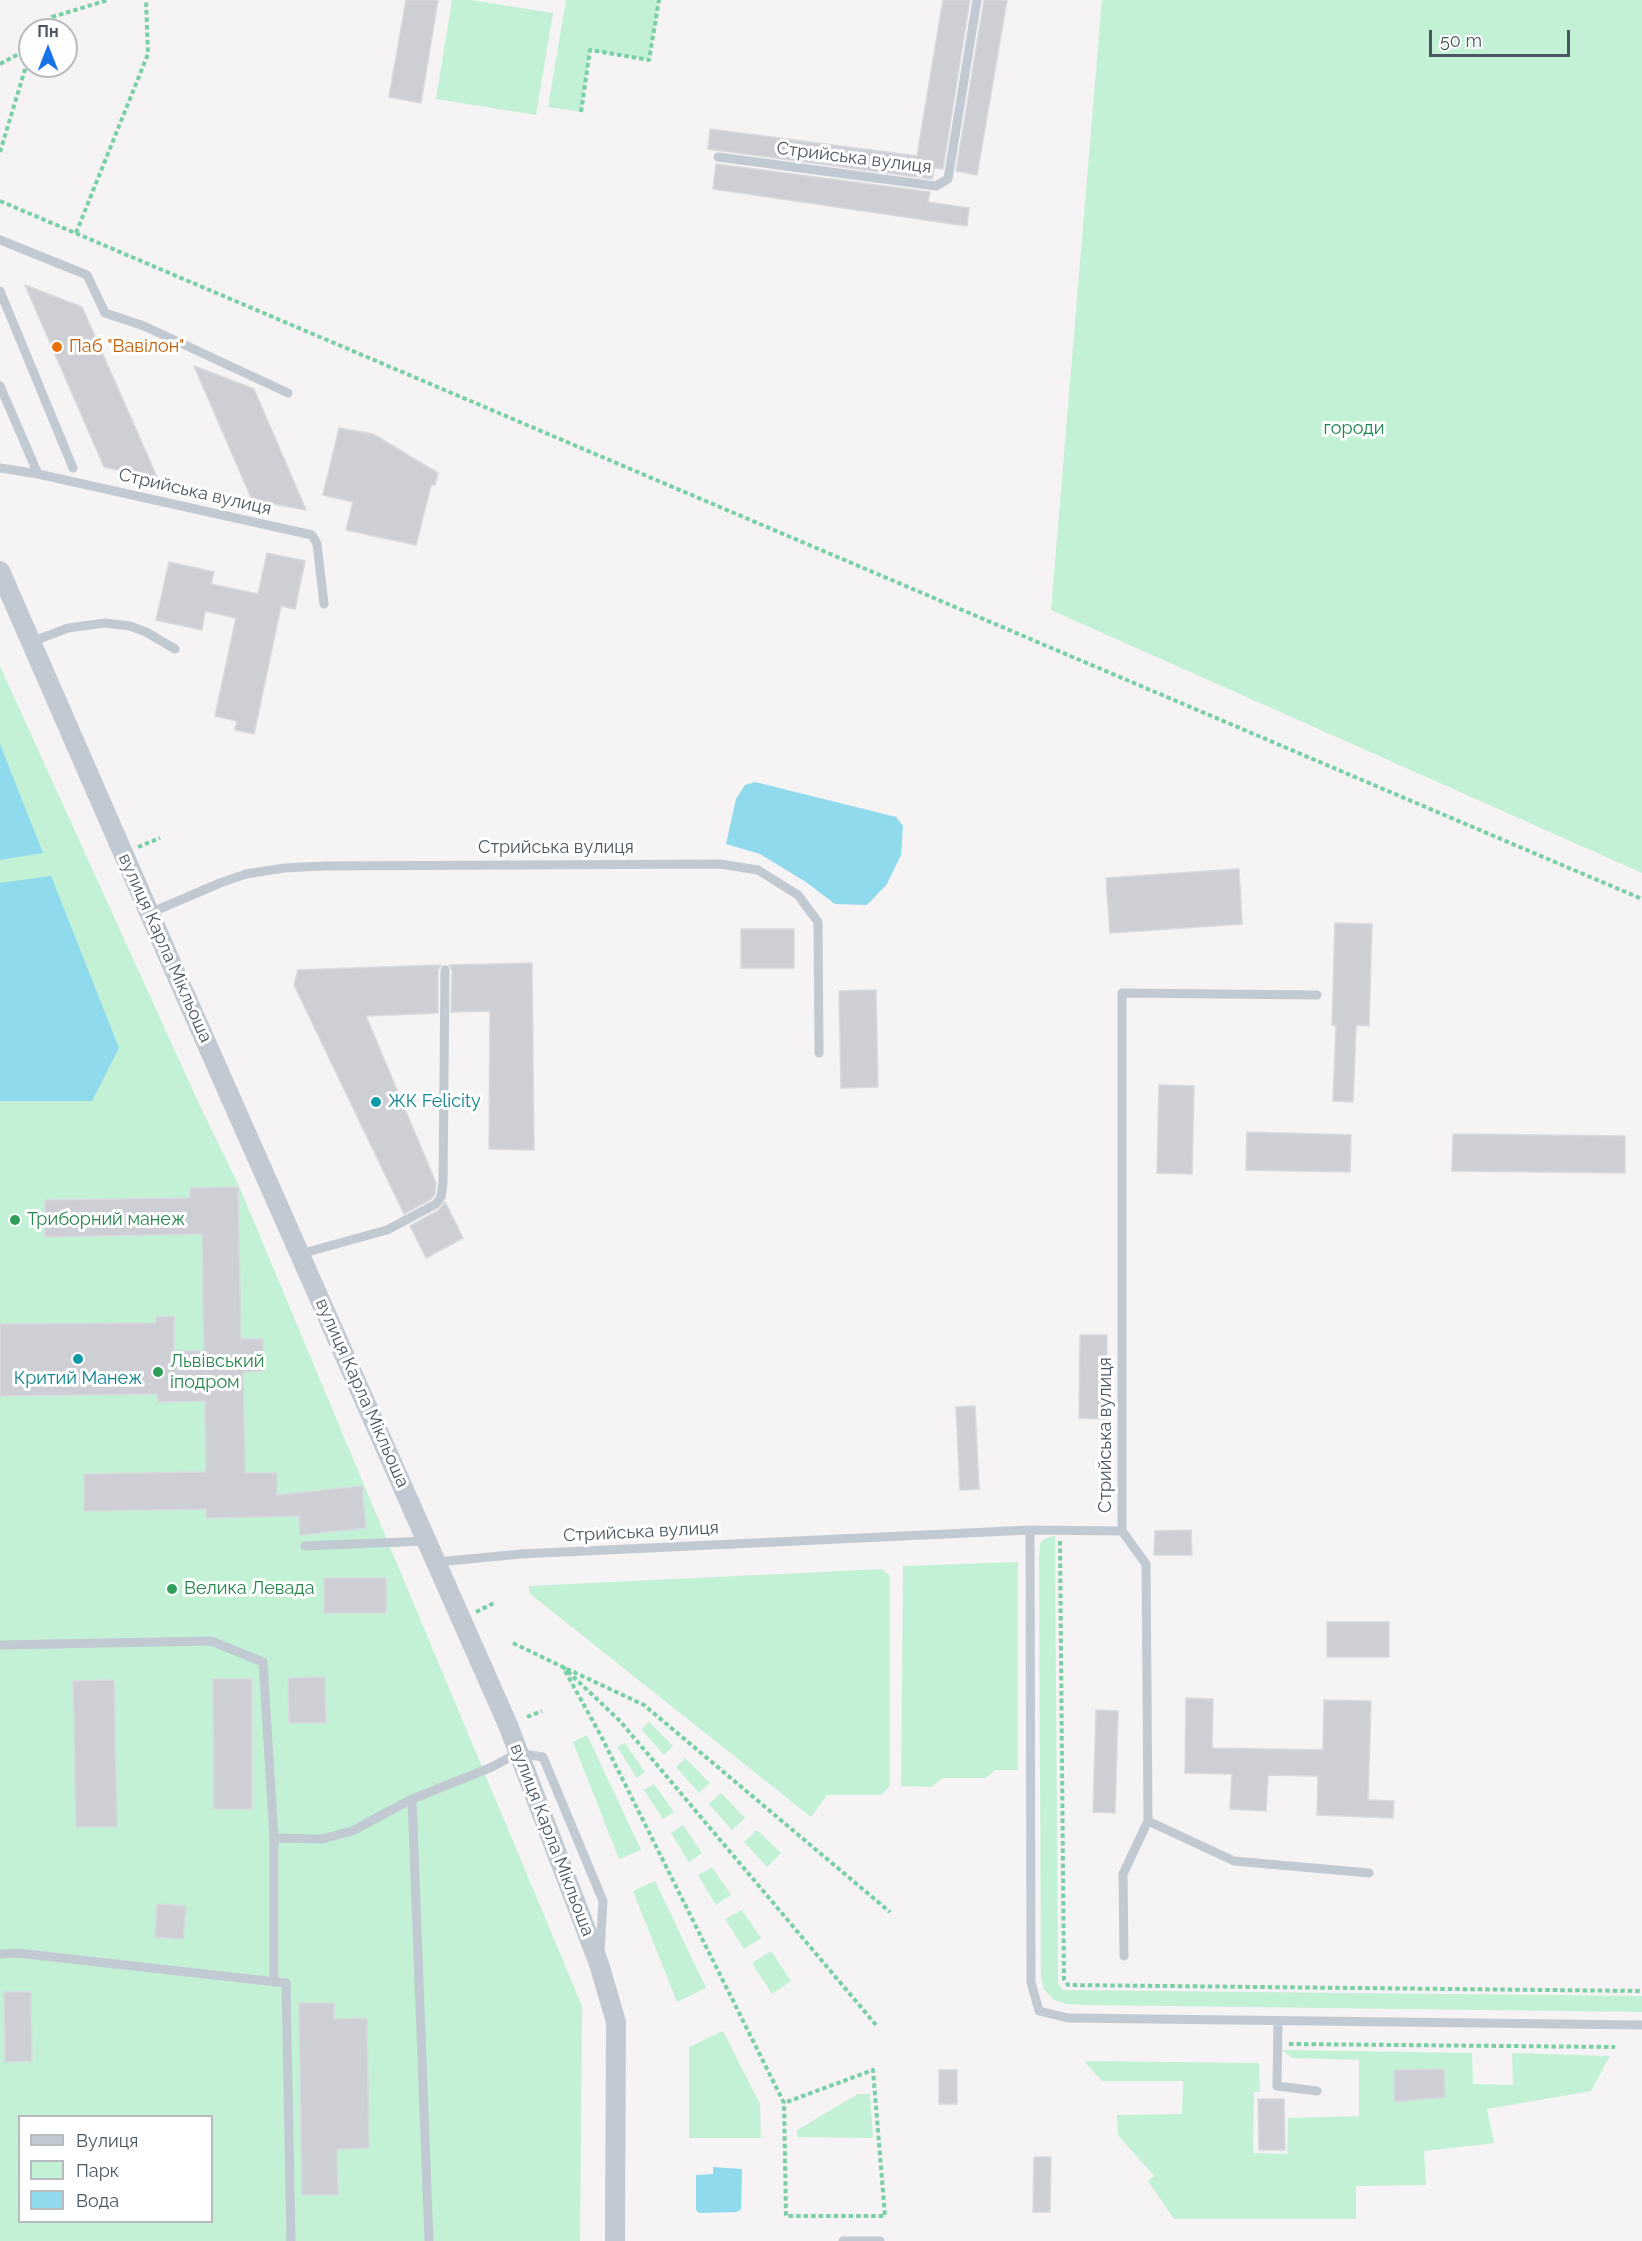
<!DOCTYPE html>
<html>
<head>
<meta charset="utf-8">
<style>
  body { margin:0 }
  #map { position:relative; width:1642px; height:2241px; overflow:hidden; background:#f5f3f3; font-family:Raleway,sans-serif }
  canvas { display:block }
  .legend { position:absolute; left:18px; top:2115px; width:195px; height:108px; box-sizing:border-box; background:#fff; border:2px solid #b7bbc0; margin:0; padding:8px 10px; list-style:none; font-size:18px; color:#4a5661 }
  .legend li { display:flex; align-items:center; gap:12px; height:30px }
  .legend b { width:30px; border:2px solid #b7bbc0 }
  .north { position:absolute; left:18px; top:18px; width:60px; height:60px; box-sizing:border-box; background:#fff; border:2px solid #b7bbc0; border-radius:50%; rotate:0deg; font-size:16px; font-weight:700; line-height:24px; text-align:center; color:#4a5661 }
  .north::after { content:''; display:block; margin:auto; width:21px; height:27px; background:#1a73e8; clip-path:polygon(50% 0,100% 100%,50% 72%,0 100%) }
  .scale { position:absolute; left:1429px; top:30px; width:141px; height:27px; box-sizing:border-box; border:3px solid #4a5661; border-top:0; padding-left:8px; font-size:18px; line-height:21px; white-space:nowrap; color:#4a5661; -webkit-text-stroke:4px #fff; paint-order:stroke }
</style>
</head>
<body>
<div id="map">
<canvas width="1642" height="2241"></canvas>
<ul class="legend">
<li><b style="height:8px;background:#c1cad2"></b>Вулиця</li>
<li><b style="height:16px;background:#c3f1d5"></b>Парк</li>
<li><b style="height:16px;background:#90daee"></b>Вода</li>
</ul>
<div class="north">Пн</div>
<div class="scale">50 m</div>
</div>
<script>
const ctx = document.querySelector('canvas').getContext('2d');
ctx.lineJoin = 'round';
function paint(path, color) { ctx.fillStyle = color; ctx.fill(path, 'evenodd'); }
const shape = rows => new Path2D(rows.map(r => 'M' + r).join(''));
function strokePath(path, color, width, dash) { ctx.strokeStyle = color; ctx.lineWidth = width; ctx.lineCap = dash ? 'butt' : 'round'; ctx.setLineDash(dash || []); ctx.stroke(path); }
function label(font, color, halo, rows, align = 'center') {
  ctx.font = font + ' Raleway,sans-serif'; ctx.lineWidth = 6; ctx.setLineDash([]); ctx.textBaseline = 'middle'; ctx.strokeStyle = halo; ctx.fillStyle = color; for (const [text, x, y, turn = 0] of rows) {
    ctx.save(); ctx.translate(x, y); ctx.rotate((+turn || 0) * Math.PI / 180); ctx.textAlign = isNaN(turn) ? turn : align; if (halo) ctx.strokeText(text, 0, 0); ctx.fillText(text, 0, 0); ctx.restore();
  }
}
paint(shape([
  [452,0,471,0,553,13,536,115,436,99],
  [566,0,659,0,649,60,590,50,581,112,548,107],
  [1102,0,1642,0,1642,873,1051,610],
  [0,666,200,1106,239,1186,582,2006,580,2241,0,2241],
  [20,2116,212,2116,212,2222,20,2222],
  [1055,1536,1058,1983,1063,1990,1642,1996,1642,2012,1087,2005,1066,2004,1054,2000,1044,1989,1041,1977,1039,1559,1040,1543,1046,1538],
  [1018,1562,1018,1770,995,1770,986,1778,943,1778,931,1787,901,1786,903,1566],
  [882,1569,890,1576,890,1786,881,1795,827,1795,811,1817,529,1593,529,1586],
  [649,1722,673,1746,664,1755,641,1729],
  [587,1735,641,1850,619,1859,573,1742],
  [625,1743,645,1772,637,1778,617,1747],
  [685,1758,710,1783,699,1793,676,1767],
  [654,1784,674,1812,663,1819,644,1790],
  [721,1793,745,1818,732,1830,709,1804],
  [683,1825,702,1853,689,1862,671,1833],
  [757,1830,781,1853,767,1867,744,1842],
  [712,1867,731,1895,716,1905,698,1875],
  [655,1881,706,1988,677,2002,633,1891],
  [742,1910,761,1938,744,1949,725,1919],
  [771,1951,791,1981,772,1994,752,1963],
  [723,2031,760,2104,761,2138,689,2138,689,2047],
  [1282,2050,1472,2053,1473,2084,1513,2085,1512,2053,1610,2056,1591,2091,1487,2109,1494,2143,1424,2151,1426,2185,1356,2186,1356,2219,1174,2219,1148,2181,1154,2176,1118,2135,1117,2115,1182,2114,1183,2081,1102,2081,1084,2061,1259,2063,1260,2092,1254,2092,1253,2153,1287,2154,1288,2118,1359,2116,1359,2060,1292,2058],
  [858,2094,870,2094,873,2138,797,2137,797,2130]
]), '#c3f1d5');
paint(shape([
  [0,744,43,853,0,860],
  [755,782,896,817,903,826,901,855,887,884,867,905,835,904,806,882,760,854,726,844,736,799,745,785],
  [51,876,119,1048,92,1101,0,1101,0,883],
  [713,2167,742,2169,741,2209,737,2212,699,2213,696,2210,696,2175,713,2174]
]), '#90daee');
const building = shape([
  [406,0,438,0,421,103,389,97,406,0],
  [943,0,970,0,943,169,934,168,932,179,708,149,710,129,917,156,943,0],
  [984,0,1007,0,977,175,956,171,984,0],
  [716,164,930,192,928,202,969,208,967,226,713,189,716,164],
  [25,285,82,307,158,479,104,467,25,285],
  [194,366,254,389,306,510,252,500,194,366],
  [339,428,373,434,438,473,435,485,431,485,416,545,346,530,353,502,323,495,339,428],
  [267,553,305,561,295,609,281,606,254,734,235,730,237,721,215,716,236,618,205,611,202,630,156,620,169,562,214,572,211,584,258,594,267,553],
  [1239,869,1242,924,1110,933,1106,878,1239,869],
  [1335,923,1372,924,1369,1026,1356,1025,1353,1102,1333,1101,1336,1025,1332,1025,1335,923],
  [741,929,794,929,794,968,741,968,741,929],
  [532,963,534,1150,489,1149,490,1011,451,1012,452,970,449,965,532,963],
  [441,965,438,970,438,1013,366,1016,436,1183,435,1194,431,1199,404,1214,294,985,298,970,441,965],
  [876,990,878,1087,841,1088,839,991,876,990],
  [1159,1085,1194,1086,1192,1174,1157,1173,1159,1085],
  [1247,1132,1351,1135,1350,1172,1246,1170,1247,1132],
  [1453,1134,1625,1136,1625,1173,1452,1171,1453,1134],
  [238,1187,241,1339,263,1339,263,1371,243,1372,245,1473,277,1473,277,1495,362,1486,366,1528,300,1535,299,1516,206,1518,206,1509,84,1511,84,1474,206,1472,205,1401,158,1402,157,1394,0,1396,0,1324,156,1323,156,1317,174,1316,174,1351,204,1351,202,1234,45,1237,45,1200,190,1198,190,1188,238,1187],
  [445,1202,463,1238,426,1258,410,1226,439,1210,445,1202],
  [1080,1335,1107,1335,1106,1419,1079,1418,1080,1335],
  [975,1406,979,1489,960,1490,956,1407,975,1406],
  [1191,1530,1192,1555,1154,1555,1155,1531,1191,1530],
  [324,1578,386,1578,386,1613,324,1613,324,1578],
  [1327,1622,1389,1622,1389,1657,1327,1657,1327,1622],
  [325,1677,326,1723,289,1723,288,1678,325,1677],
  [213,1679,252,1679,252,1809,214,1809,213,1679],
  [114,1680,117,1827,76,1827,73,1681,114,1680],
  [1186,1698,1213,1699,1212,1748,1323,1750,1324,1700,1371,1701,1368,1800,1394,1801,1393,1818,1317,1815,1318,1776,1268,1775,1266,1811,1230,1809,1232,1774,1185,1773,1186,1698],
  [1096,1710,1118,1711,1115,1813,1093,1812,1096,1710],
  [157,1904,186,1906,183,1939,155,1937,157,1904],
  [4,1992,31,1992,32,2061,5,2062,4,1992],
  [299,2003,334,2003,334,2019,367,2018,369,2148,337,2149,338,2195,302,2195,299,2003],
  [1444,2069,1445,2097,1394,2102,1394,2070,1444,2069],
  [939,2070,957,2070,957,2104,939,2104,939,2070],
  [1258,2099,1284,2099,1285,2150,1259,2150,1258,2099],
  [1034,2157,1051,2157,1050,2212,1033,2212,1034,2157]
]);
paint(building, '#cdcfd5');
strokePath(building, '#d7d9de', 1.5);
strokePath(shape([
  [44,30,52,17,108,0],
  [0,64,30,48],
  [581,112,590,50,649,60,659,0],
  [0,152,30,53],
  [0,201,1642,899],
  [76,233,148,54,146,0],
  [138,847,160,838],
  [1060,1541,1064,1979,1068,1985,1642,1991],
  [476,1612,496,1602],
  [513,1643,563,1667,601,1736,784,2103,786,2216,885,2216,873,2070,784,2103],
  [527,1717,542,1711],
  [876,2025,620,1721,563,1667,644,1705,890,1912],
  [1289,2044,1615,2047]
]), '#7ad0a6', 4, [4.5, 3]);
strokePath(shape([
  [718,157,936,186,948,179,977,0],
  [0,240,87,275,105,313,144,326,288,393],
  [0,291,73,468],
  [0,386,38,474],
  [0,468,38,474,312,535,317,544,324,604],
  [31,642,68,628,105,623,130,626,146,632,175,649],
  [150,913,220,883,246,874,284,868,324,866,720,864,758,870,798,895,818,922,819,1053],
  [300,1254,387,1230,436,1204,441,1197,443,1183,445,970],
  [1030,1530,1031,1982,1039,2011,1068,2018,1642,2025],
  [1122,1531,1146,1564,1148,1821,1123,1874,1124,1956],
  [305,1546,426,1541],
  [437,1562,521,1554,1030,1530,1122,1531,1122,993,1317,995],
  [0,1645,211,1641,263,1662,274,1838,274,1982],
  [412,1799,429,2241],
  [1148,1821,1234,1861,1369,1873],
  [274,1838,322,1839,352,1831,412,1799,492,1767,518,1753,543,1757,603,1901,600,1952],
  [0,1954,17,1953,286,1983,291,2241],
  [1278,2021,1277,2086,1317,2091],
  [843,2241,880,2241]
]), '#c1cad2', 9);
strokePath(shape([
  [0,571,186,997,508,1725,599,1964,616,2022,615,2241]
]), '#c1cad2', 20);
for (const [x, y, r, color] of [
  [57,347,6,"#e8710a"],
  [376,1102,6,"#0f9aa8"],
  [15,1220,6,"#2e9e5b"],
  [78,1359,6,"#0f9aa8"],
  [158,1372,6,"#2e9e5b"],
  [172,1589,6,"#2e9e5b"]
]) { const dot = new Path2D(); dot.arc(x, y, r, 0, 2 * Math.PI); ctx.fillStyle = color; ctx.fill(dot); strokePath(dot, '#fff', 2); }
label('18px', '#4a5661', '#fff', [
  ["Стрийська вулиця",854,158,7],
  ["Стрийська вулиця",195,492,13],
  ["Стрийська вулиця",556,848],
  ["вулиця Карла Мікльоша",165,948,66],
  ["вулиця Карла Мікльоша",362,1393,66],
  ["Стрийська вулиця",1106,1435,-90],
  ["Стрийська вулиця",641,1532,-3],
  ["вулиця Карла Мікльоша",552,1840,69]
]);
label('18px', '#c56008', '#fff', [
  ["Паб \"Вавілон\"",69,347]
], 'left');
label('18px', '#17864f', '#fff', [
  ["городи",1354,429]
]);
label('18px', '#0d838f', '#fff', [
  ["ЖК Felicity",388,1102],
  ["Критий Манеж",78,1379,"center"]
], 'left');
label('18px', '#27864d', '#fff', [
  ["Триборний манеж",27,1220],
  ["Львівський",170,1362],
  ["іподром",170,1383],
  ["Велика Левада",184,1589]
], 'left');
</script>
</body>
</html>
